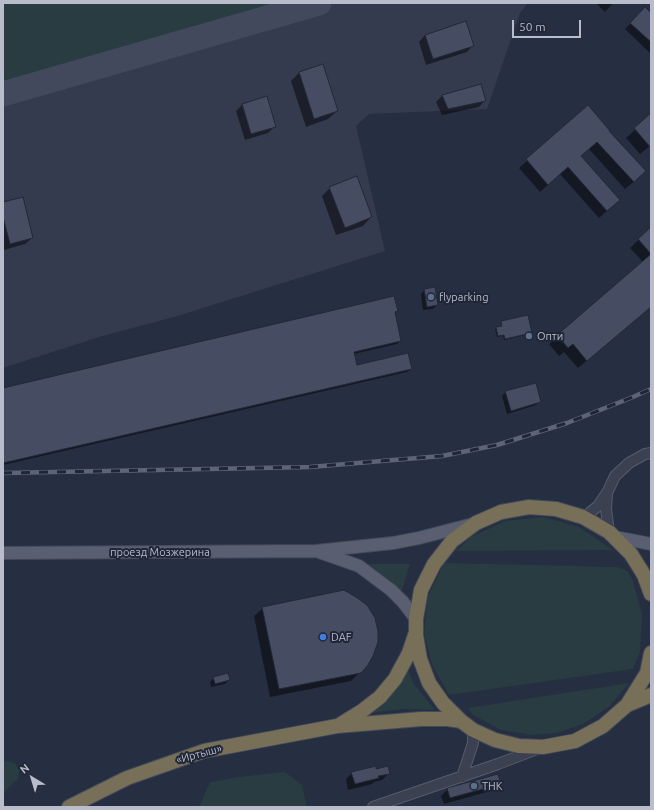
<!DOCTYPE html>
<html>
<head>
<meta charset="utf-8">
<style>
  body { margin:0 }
  #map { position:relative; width:654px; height:810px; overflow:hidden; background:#262e41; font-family:Ubuntu,sans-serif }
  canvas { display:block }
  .frame { position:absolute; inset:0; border:4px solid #b8bccb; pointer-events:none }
  .north { position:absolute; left:12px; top:758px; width:40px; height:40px; -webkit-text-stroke:3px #1f2637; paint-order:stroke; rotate:322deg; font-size:11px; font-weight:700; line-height:16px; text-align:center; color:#b8bccb }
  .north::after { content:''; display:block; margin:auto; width:14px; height:18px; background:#b8bccb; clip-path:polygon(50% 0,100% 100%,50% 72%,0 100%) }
  .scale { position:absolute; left:512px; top:20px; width:69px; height:18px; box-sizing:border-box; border:2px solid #b8bccb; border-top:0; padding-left:5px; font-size:12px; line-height:14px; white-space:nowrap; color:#b8bccb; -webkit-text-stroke:3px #1f2637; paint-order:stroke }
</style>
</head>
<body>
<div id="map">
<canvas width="654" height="810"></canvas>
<div class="frame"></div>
<div class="north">N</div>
<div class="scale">50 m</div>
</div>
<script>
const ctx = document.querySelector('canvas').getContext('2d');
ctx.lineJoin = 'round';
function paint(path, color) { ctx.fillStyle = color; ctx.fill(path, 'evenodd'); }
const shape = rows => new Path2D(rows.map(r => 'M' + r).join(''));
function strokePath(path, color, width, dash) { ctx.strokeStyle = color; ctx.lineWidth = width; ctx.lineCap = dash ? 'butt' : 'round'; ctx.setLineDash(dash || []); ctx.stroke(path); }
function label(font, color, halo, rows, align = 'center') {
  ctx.font = font + ' Ubuntu,sans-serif'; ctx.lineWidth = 4; ctx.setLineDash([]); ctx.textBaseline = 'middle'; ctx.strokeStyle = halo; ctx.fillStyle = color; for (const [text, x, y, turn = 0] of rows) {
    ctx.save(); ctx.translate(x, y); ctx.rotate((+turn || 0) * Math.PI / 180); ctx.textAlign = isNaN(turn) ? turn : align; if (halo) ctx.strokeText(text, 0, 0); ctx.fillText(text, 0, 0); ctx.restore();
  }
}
paint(shape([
  [3,3,528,3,520,13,487,109,369,114,356,126,385,251,174,317,102,336,3,368]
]), '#353b4e');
paint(shape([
  [3,3,265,3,254,13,3,85],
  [543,517,579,527,610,548,612,550,456,551,471,537,505,521],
  [444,563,617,567,627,571,632,578,642,614,640,652,633,669,449,695,432,665,424,632,428,597],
  [367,564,410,564,401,593,392,582],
  [407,668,414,684,435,710,404,709,368,713],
  [629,683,610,706,583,724,557,733,532,735,501,730,473,715,468,708],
  [7,761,15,763,19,770,18,779,3,793,3,762],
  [285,772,302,785,307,807,199,807,210,782,239,777]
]), '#283c42');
paint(shape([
  [596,3,613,3,605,12],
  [645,9,651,14,651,54,625,29],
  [466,22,473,45,467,52,426,65,419,42,425,35],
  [322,65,337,111,328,119,306,127,291,81,299,73],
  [481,85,485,100,479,107,442,115,436,102,442,96],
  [242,105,275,126,268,133,245,140,236,111],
  [588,106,608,132,637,179,625,189,589,149,580,157,619,200,599,218,560,174,540,192,519,168],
  [651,115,651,145,640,154,626,138],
  [330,188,371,217,363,226,336,235,322,196],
  [3,203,32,238,25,244,4,250],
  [651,228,651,307,578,368,564,352,559,356,549,344,643,262,630,248],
  [425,290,437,305,433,309,423,310,421,294],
  [396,311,394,314,400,340,397,344,354,354,357,366,411,369,407,372,3,465,3,389],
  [500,323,502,331,531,332,529,334,504,340,503,336,497,337,495,329,501,327],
  [506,392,540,401,536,405,507,414,502,396],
  [263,608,367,665,351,681,270,697,254,616],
  [214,678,229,680,225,684,211,687,210,682],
  [376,770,389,773,382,780,374,782,372,784,348,790,346,779,352,773],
  [500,784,494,790,444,804,441,796,448,789]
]), '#0007');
strokePath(shape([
  [3,94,319,3]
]), '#42495c', 25);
const building = shape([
  [645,7,651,13,651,42,630,23,645,7],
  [466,21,474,46,433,59,425,35,466,21],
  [323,64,338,111,314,119,299,72,323,64],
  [481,84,486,101,448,109,442,95,481,84],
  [267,96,276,127,251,134,242,104,267,96],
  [588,105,610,131,609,131,646,171,634,182,597,142,581,156,620,200,607,211,568,167,548,185,526,159,588,105],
  [651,113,651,148,634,128,651,113],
  [357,176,372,217,345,228,329,187,357,176],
  [23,197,33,238,10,244,3,217,3,202,23,197],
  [651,227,651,254,638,239,651,227],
  [651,254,651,307,587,361,573,344,568,348,557,335,651,254],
  [435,287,438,305,427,307,424,289,435,287],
  [394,296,398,311,395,312,401,341,354,352,357,365,408,353,412,369,3,463,3,388,394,296],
  [528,315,532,333,505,339,504,335,498,336,496,327,502,326,501,321,528,315],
  [536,383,541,402,511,411,505,391,536,383],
  [344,590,356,597,367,605,375,618,378,631,378,642,373,656,368,665,361,673,279,689,262,607,344,590],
  [228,673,230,680,215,684,213,677,228,673],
  [376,766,376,769,388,766,390,774,378,776,379,778,355,784,351,772,376,766],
  [498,774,501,784,450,798,447,788,498,774]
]);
paint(building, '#464d63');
strokePath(building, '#212838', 1);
const minor = shape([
  [607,494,606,509,609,532],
  [583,517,587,515,598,506,608,491,615,476,629,463,645,454,651,453],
  [462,777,473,743,473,730],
  [373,807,498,764,537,749]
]);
const major = shape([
  [615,537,651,544],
  [319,552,359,566,391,590,403,602,416,619],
  [3,553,316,551,393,543,419,538,473,524]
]);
const highway = shape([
  [651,594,644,575,631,554,609,532,583,517,556,509,529,507,501,512,476,523,452,541,434,564,421,590,416,619,416,635,420,659,429,683,443,703,461,721,473,730,495,740,519,746,543,747,575,741,603,726,627,705,647,673,651,653],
  [627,705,651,695],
  [341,724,362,711,380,697,395,679,409,653,415,635],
  [69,807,127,778,204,751,337,726,421,719,448,719,461,721]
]);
strokePath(minor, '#565c6b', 12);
strokePath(major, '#444a5a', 14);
strokePath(highway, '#424958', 16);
strokePath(minor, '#3b4151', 10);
strokePath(major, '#595f71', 12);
strokePath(highway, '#776f58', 14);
const rail = shape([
  [3,473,310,467,442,456,497,445,567,423,633,397,651,389]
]);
strokePath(rail, '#5d6478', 4.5);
strokePath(rail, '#1f2637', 3, [9]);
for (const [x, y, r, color] of [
  [431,297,4,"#5c6f8a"],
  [529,336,4,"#5c6f8a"],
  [323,637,4,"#3f7fe0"],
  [474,786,4,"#5c6f8a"]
]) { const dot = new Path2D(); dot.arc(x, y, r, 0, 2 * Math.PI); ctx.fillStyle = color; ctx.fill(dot); strokePath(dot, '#1f2637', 1.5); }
label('11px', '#b8bccb', '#1f2637', [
  ["flyparking",439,297],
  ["Опти",537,336],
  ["DAF",331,637],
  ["ТНК",482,786]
], 'left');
label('11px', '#b8bccb', '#1f2637', [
  ["проезд Мозжерина",160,552],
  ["«Иртыш»",199,754,-15]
]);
</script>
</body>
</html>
